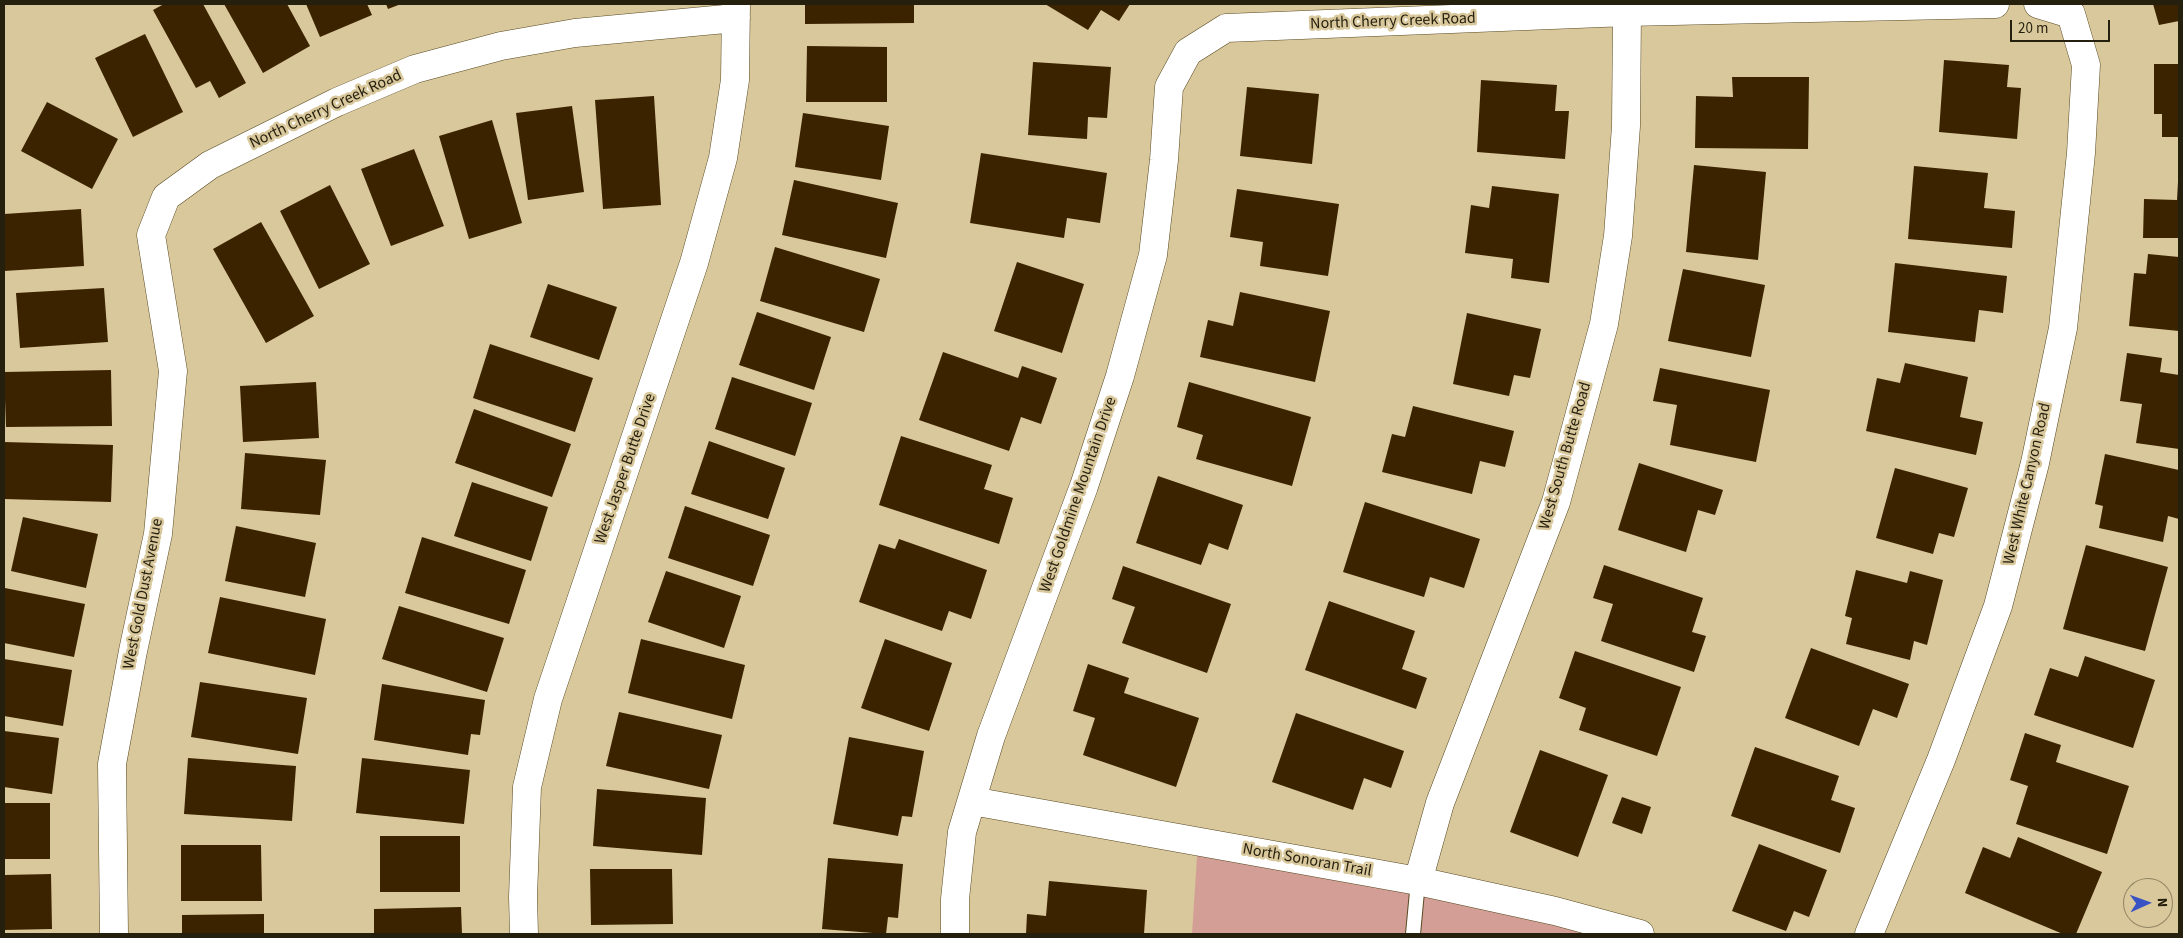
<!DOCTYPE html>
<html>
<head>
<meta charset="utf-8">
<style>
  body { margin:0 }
  #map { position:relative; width:2183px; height:938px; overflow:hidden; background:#d9c89c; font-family:"Source Sans 3",sans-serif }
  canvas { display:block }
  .frame { position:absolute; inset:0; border:5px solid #251f0e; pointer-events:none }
  .north { position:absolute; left:2123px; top:878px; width:50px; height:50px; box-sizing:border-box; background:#d9c89c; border:1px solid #918463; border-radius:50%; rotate:88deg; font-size:14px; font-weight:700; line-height:20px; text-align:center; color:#251f0e }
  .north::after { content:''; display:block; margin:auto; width:18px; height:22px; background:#3953c5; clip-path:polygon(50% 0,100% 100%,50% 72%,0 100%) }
  .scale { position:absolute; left:2010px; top:20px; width:100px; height:22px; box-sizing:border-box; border:2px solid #251f0e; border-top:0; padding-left:6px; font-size:15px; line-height:18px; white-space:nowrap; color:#251f0e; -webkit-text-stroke:4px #d9c89c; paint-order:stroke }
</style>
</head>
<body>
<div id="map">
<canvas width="2183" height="938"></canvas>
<div class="frame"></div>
<div class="north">N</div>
<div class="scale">20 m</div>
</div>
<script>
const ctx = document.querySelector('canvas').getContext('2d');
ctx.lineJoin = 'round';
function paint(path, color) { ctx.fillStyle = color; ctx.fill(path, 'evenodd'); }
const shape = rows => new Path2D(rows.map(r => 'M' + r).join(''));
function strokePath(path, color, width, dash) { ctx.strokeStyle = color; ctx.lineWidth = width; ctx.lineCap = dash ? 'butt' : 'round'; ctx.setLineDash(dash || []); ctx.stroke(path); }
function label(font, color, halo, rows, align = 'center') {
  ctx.font = font + ' "Source Sans 3",sans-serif'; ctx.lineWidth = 5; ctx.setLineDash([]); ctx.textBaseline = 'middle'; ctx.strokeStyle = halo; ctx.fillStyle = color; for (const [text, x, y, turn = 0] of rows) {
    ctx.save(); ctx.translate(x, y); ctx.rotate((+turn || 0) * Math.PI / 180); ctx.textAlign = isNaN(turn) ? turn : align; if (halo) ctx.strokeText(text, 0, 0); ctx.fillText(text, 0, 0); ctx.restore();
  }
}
paint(shape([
  [1198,842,1640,934,1192,934]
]), '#d29e96');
paint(shape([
  [164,4,203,4,246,83,219,98,210,81,196,88,153,10],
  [224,4,287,4,310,46,263,73],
  [306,4,367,4,372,15,320,37],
  [386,4,401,4,388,9],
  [805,4,914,4,914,23,805,24],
  [1045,4,1130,4,1119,21,1101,10,1088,30],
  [2153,4,2179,4,2179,21,2159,25],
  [145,34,183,112,133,137,95,58],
  [807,46,887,47,887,102,806,102],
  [1944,60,2009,65,2007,87,2021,88,2017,139,1939,132],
  [1033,62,1111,67,1107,118,1088,117,1087,139,1028,135],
  [2154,64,2179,64,2179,137,2162,137,2162,114,2154,114],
  [1732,77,1809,77,1808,149,1695,148,1696,96,1733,97],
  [1481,80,1557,85,1555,111,1569,111,1565,159,1477,152],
  [1247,87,1319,94,1312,164,1240,156],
  [654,96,661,205,603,209,595,100],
  [47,102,118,139,92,189,21,151],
  [572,106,584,192,528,200,516,113],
  [803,113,889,126,881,180,795,167],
  [492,120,522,223,469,239,439,136],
  [414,149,444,226,391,246,361,169],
  [981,153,1107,173,1100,223,1067,218,1064,238,970,223],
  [1694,165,1766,172,1758,260,1686,252],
  [1914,166,1988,173,1984,208,2015,211,2012,248,1908,239],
  [794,180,898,203,886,258,782,235],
  [2178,182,2179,182,2179,238,2143,238,2144,199,2177,200],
  [330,185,370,264,319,289,280,211],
  [1492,186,1559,194,1549,283,1511,278,1513,259,1465,253,1471,205,1489,208],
  [1237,189,1339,204,1328,276,1260,266,1263,242,1230,237],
  [81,209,84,266,4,271,4,214],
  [261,222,314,316,266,343,213,249],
  [775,247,880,279,864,332,760,301],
  [2148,254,2179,257,2179,331,2129,326,2134,273,2146,274],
  [1017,262,1084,284,1062,353,994,331],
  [1895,263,2007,276,2003,313,1979,310,1975,342,1888,332],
  [1683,269,1765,285,1751,357,1668,341],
  [548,284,617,307,599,360,530,337],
  [104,288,108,342,20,348,16,293],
  [1240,292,1330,311,1315,382,1200,357,1208,320,1233,326],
  [757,312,831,337,814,390,739,365],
  [1467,313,1541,329,1530,378,1514,375,1509,396,1453,384],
  [490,344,593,378,575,432,473,398],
  [943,352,1018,378,1022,366,1057,378,1041,424,1021,417,1009,451,919,420],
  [2127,353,2162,358,2160,372,2179,375,2179,449,2136,443,2142,404,2120,401],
  [1905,363,1968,377,1960,417,1983,422,1976,455,1866,431,1877,378,1900,383],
  [1660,368,1770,390,1756,462,1670,445,1677,405,1653,401],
  [111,370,112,426,6,427,4,372],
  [732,377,812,403,795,456,715,429],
  [316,382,319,438,243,442,240,386],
  [1189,382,1311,417,1292,486,1196,459,1203,435,1177,427],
  [1413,406,1514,431,1505,467,1480,461,1472,494,1382,472,1392,434,1405,437],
  [474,409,571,444,552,497,455,463],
  [901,436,992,465,984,489,1013,498,999,544,879,505],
  [709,441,785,468,768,519,691,494],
  [4,442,113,445,111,502,4,499],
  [245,453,326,460,320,515,241,509],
  [2105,454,2179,470,2179,519,2168,516,2163,542,2099,528,2103,506,2095,504],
  [1639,463,1723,490,1715,515,1698,510,1686,552,1618,530],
  [1895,468,1968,488,1954,537,1939,533,1933,554,1876,538],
  [1158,476,1243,505,1228,550,1209,543,1201,565,1136,543],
  [472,482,548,507,531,561,454,536],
  [1365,502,1480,539,1464,588,1430,577,1424,597,1343,572],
  [685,506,770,535,753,586,668,558],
  [23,517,98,534,86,588,11,571],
  [236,526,316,543,305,597,225,581],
  [422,537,526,570,509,624,405,593],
  [899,539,987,570,971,619,949,611,942,631,859,602,879,544,895,549],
  [2086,545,2168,567,2145,651,2063,629],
  [1604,565,1703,598,1692,632,1706,636,1694,672,1601,641,1613,604,1593,598],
  [1123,566,1231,604,1207,673,1122,643,1135,607,1112,599],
  [1856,570,1907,583,1910,571,1943,580,1927,645,1914,641,1910,660,1846,644,1852,618,1845,616],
  [666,571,741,596,724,648,648,622],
  [5,588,85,604,74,657,4,643],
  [220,597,326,619,315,675,208,653],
  [1329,601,1415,631,1402,669,1427,678,1416,709,1305,670],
  [399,606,504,638,487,692,382,659],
  [641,639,745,665,732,719,628,693],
  [885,639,952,663,929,731,861,708],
  [1811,648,1909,684,1897,718,1873,709,1859,746,1785,718],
  [1575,651,1681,687,1657,756,1579,730,1586,708,1559,698],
  [2085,656,2155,680,2133,748,2034,715,2050,668,2078,677],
  [4,659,72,670,63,726,4,716],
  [1088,664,1129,678,1124,693,1199,718,1176,787,1083,755,1095,718,1073,711],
  [200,682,307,698,298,754,191,737],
  [382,684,485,700,480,735,471,734,468,755,374,740],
  [619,712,722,735,709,789,606,766],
  [1296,713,1404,751,1391,788,1364,778,1353,810,1272,782],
  [4,731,59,738,52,794,4,787],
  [2025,733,2061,745,2056,762,2129,786,2107,854,2016,824,2028,786,2010,780],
  [849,737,924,751,912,817,902,816,898,836,833,824],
  [1755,747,1839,776,1831,800,1855,808,1840,853,1731,816],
  [1540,750,1608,775,1578,857,1510,832],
  [188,758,296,766,292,821,184,814],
  [362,758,470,770,464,824,356,813],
  [597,789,706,798,702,855,593,846],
  [1622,797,1651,807,1642,834,1612,823],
  [4,803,50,803,50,859,4,859],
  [380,836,460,836,460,892,380,892],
  [2018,837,2102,872,2076,934,2063,934,1965,893,1983,847,2010,858],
  [1759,844,1827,870,1809,917,1794,911,1786,931,1732,911],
  [181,845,261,845,262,901,181,901],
  [828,858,903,864,898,918,888,917,886,934,822,929],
  [590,869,672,869,673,924,591,925],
  [51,874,52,929,4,930,4,875],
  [1049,881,1147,890,1144,934,1026,934,1027,914,1046,916],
  [461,907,462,934,374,934,374,909],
  [264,914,264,934,182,934,182,915]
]), '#3c2300');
const lane = shape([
  [1413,934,1418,881]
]);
const street = shape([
  [972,801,1418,881,1555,911,1640,934],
  [1418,881,1440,803,1556,502,1604,324,1618,236,1626,126,1627,12],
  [114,934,112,764,133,651,158,534,173,371,151,235,166,197,210,165,337,102,415,69,501,46,575,33,736,18],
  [524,934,523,897,527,787,548,699,694,263,723,158,735,80,736,4],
  [955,934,955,899,962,832,991,736,1084,486,1120,376,1153,255,1164,160,1169,87,1188,52,1226,28,1627,12,1995,4],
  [1869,934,1941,760,1998,606,2035,463,2063,328,2081,153,2086,65,2071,14,2038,4]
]);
strokePath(lane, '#584921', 16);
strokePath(street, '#584921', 29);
strokePath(lane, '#fff', 14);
strokePath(street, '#fff', 28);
label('16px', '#251f0e', '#d9c89c', [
  ["North Cherry Creek Road",1393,22,-2],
  ["North Cherry Creek Road",326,110,-25],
  ["West South Butte Road",1566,456,-74],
  ["West Jasper Butte Drive",626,469,-71],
  ["West White Canyon Road",2028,484,-77],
  ["West Goldmine Mountain Drive",1079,495,-71],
  ["West Gold Dust Avenue",144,594,-79],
  ["North Sonoran Trail",1307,861,10]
]);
</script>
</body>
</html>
